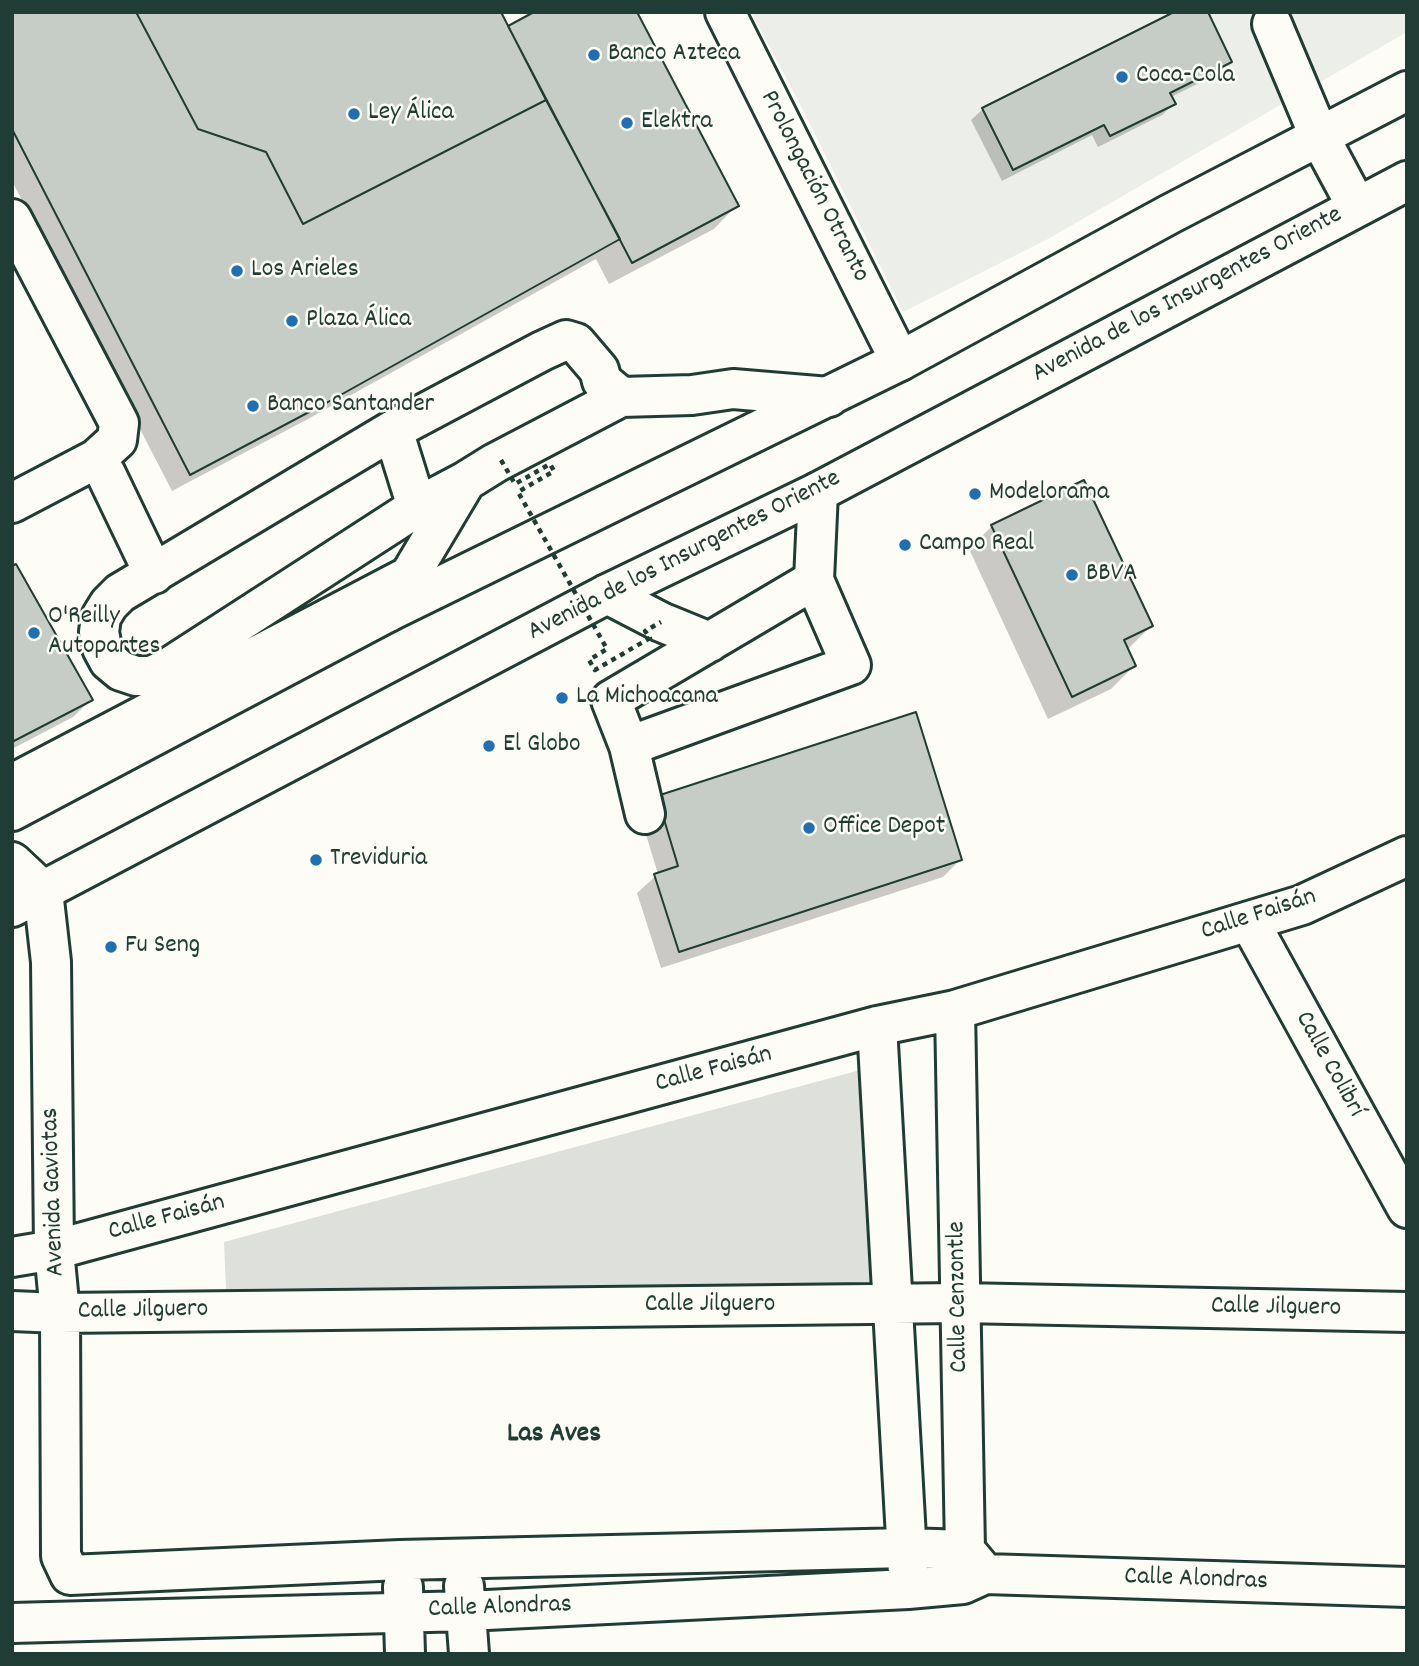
<!DOCTYPE html>
<html>
<head>
<meta charset="utf-8">
<style>
  body { margin:0 }
  #map { position:relative; width:1419px; height:1666px; overflow:hidden; background:#fdfcf7; font-family:Dekko,sans-serif }
  canvas { display:block }
  .frame { position:absolute; inset:0; border:14px solid #1f3d34; pointer-events:none }
</style>
</head>
<body>
<div id="map">
<canvas width="1419" height="1666"></canvas>
<div class="frame"></div>
</div>
<script>
const ctx = document.querySelector('canvas').getContext('2d');
ctx.lineJoin = 'round';
function paint(path, color) { ctx.fillStyle = color; ctx.fill(path, 'evenodd'); }
const shape = rows => new Path2D(rows.map(r => 'M' + r).join(''));
function strokePath(path, color, width, dash) { ctx.strokeStyle = color; ctx.lineWidth = width; ctx.lineCap = dash ? 'butt' : 'round'; ctx.setLineDash(dash || []); ctx.stroke(path); }
function label(font, color, halo, rows, align = 'center') {
  ctx.font = font + ' Dekko,sans-serif'; ctx.lineWidth = 5; ctx.setLineDash([]); ctx.textBaseline = 'middle'; ctx.strokeStyle = halo; ctx.fillStyle = color; for (const [text, x, y, turn = 0] of rows) {
    ctx.save(); ctx.translate(x, y); ctx.rotate((+turn || 0) * Math.PI / 180); ctx.textAlign = isNaN(turn) ? turn : align; if (halo) ctx.strokeText(text, 0, 0); ctx.fillText(text, 0, 0); ctx.restore();
  }
}
paint(shape([
  [751,12,1407,12,1407,32,1048,239,903,312,800,104]
]), '#eceee9');
paint(shape([
  [864,1069,874,1283,226,1289,224,1242]
]), '#dde0db');
paint(shape([
  [12,12,507,28,736,206,714,229,609,284,596,259,308,419,172,491,12,181],
  [1230,61,1219,73,1171,97,1174,103,1162,115,1098,147,1092,135,1002,181,971,120,983,109],
  [992,526,1151,626,1128,649,1134,666,1111,689,1048,719,969,549],
  [12,568,91,700,73,717,12,749],
  [658,797,960,860,943,877,661,968,637,893,658,874,640,815]
]), '#0003');
const building = shape([
  [12,12,136,12,198,129,266,152,303,224,546,100,620,239,328,402,190,475,12,129,12,12],
  [136,12,501,12,546,100,303,224,266,152,198,129,136,12],
  [534,12,637,12,739,206,632,263,508,26,534,12],
  [1174,12,1208,12,1232,62,1170,93,1176,104,1110,136,1104,125,1013,170,982,108,1174,12],
  [1084,480,1153,626,1124,640,1136,666,1072,697,991,525,1084,480],
  [16,564,93,700,12,742,12,566,16,564],
  [916,712,962,860,679,952,654,874,678,866,657,796,916,712]
]);
paint(building, '#c6cdc7');
strokePath(building, '#1f3d34', 2);
const minor = shape([
  [725,12,900,361],
  [1272,24,1320,138],
  [12,219,119,423,117,440,96,459,12,503],
  [393,430,417,507],
  [96,459,106,474,154,574],
  [466,481,417,507,165,670,151,676,136,676,121,671,109,661,102,648,99,632,101,617,109,604,120,593,393,430,542,351,566,340,576,343,599,370,602,381,621,397],
  [814,580,851,665,629,746,611,700,814,580],
  [814,580,818,492],
  [607,594,661,622,710,642],
  [388,612,466,481,495,463,621,397,692,395,733,389,829,397],
  [629,746,645,814],
  [12,784,409,576],
  [43,891,51,962,54,1250,60,1313,61,1556,70,1575,400,1560,907,1548,965,1550,985,1574],
  [1249,921,1407,1208],
  [955,1010,965,1550,964,1575],
  [877,1026,908,1573],
  [12,1257,54,1250,877,1026,955,1010,1302,905,1407,856],
  [12,1311,60,1313,960,1303,1407,1312],
  [464,1586,469,1654],
  [403,1587,405,1654],
  [12,1623,467,1611,908,1589,963,1584,985,1574,1407,1587]
]);
const major = shape([
  [12,862,43,891]
]);
const highway = shape([
  [1320,138,1357,207],
  [12,811,388,612,900,361,1170,214,1407,91],
  [12,907,607,594,818,492,1407,181]
]);
strokePath(minor, '#1f3d34', 44);
strokePath(major, '#1f3d34', 44);
strokePath(highway, '#1f3d34', 44);
strokePath(minor, '#fdfcf7', 38);
strokePath(major, '#fdfcf7', 38);
strokePath(highway, '#fdfcf7', 38);
strokePath(shape([
  [501,460,515,484,550,464,554,471,518,492,607,649,589,660,595,670,650,638,645,631,661,622]
]), '#1f3d34', 4.5, [5, 5]);
for (const [x, y, r, color] of [
  [594,55,7,"#1f6fb2"],
  [1122,77,7,"#1f6fb2"],
  [354,114,7,"#1f6fb2"],
  [627,123,7,"#1f6fb2"],
  [237,271,7,"#1f6fb2"],
  [292,321,7,"#1f6fb2"],
  [253,406,7,"#1f6fb2"],
  [975,494,7,"#1f6fb2"],
  [905,545,7,"#1f6fb2"],
  [1072,575,7,"#1f6fb2"],
  [34,633,7,"#1f6fb2"],
  [562,698,7,"#1f6fb2"],
  [489,746,7,"#1f6fb2"],
  [809,828,7,"#1f6fb2"],
  [316,860,7,"#1f6fb2"],
  [111,947,7,"#1f6fb2"]
]) { const dot = new Path2D(); dot.arc(x, y, r, 0, 2 * Math.PI); ctx.fillStyle = color; ctx.fill(dot); strokePath(dot, '#fdfcf7', 2.5); }
label('26px', '#1f3d34', '#fdfcf7', [
  ["Banco Azteca",608,55],
  ["Coca-Cola",1136,77],
  ["Ley Álica",368,114],
  ["Elektra",641,123],
  ["Los Arieles",251,271],
  ["Plaza Álica",306,321],
  ["Banco Santander",267,406],
  ["Modelorama",989,494],
  ["Campo Real",919,545],
  ["BBVA",1086,575],
  ["O'Reilly",48,618],
  ["Autopartes",48,648],
  ["La Michoacana",576,698],
  ["El Globo",503,746],
  ["Office Depot",823,828],
  ["Treviduria",330,860],
  ["Fu Seng",125,947]
], 'left');
label('26px', '#1f3d34', '#fdfcf7', [
  ["Prolongación Otranto",813,187,63],
  ["Avenida de los Insurgentes Oriente",1188,296,-28],
  ["Avenida de los Insurgentes Oriente",685,557,-27],
  ["Calle Faisán",1259,916,-18],
  ["Calle Colibrí",1328,1065,61],
  ["Calle Faisán",714,1071,-15],
  ["Avenida Gaviotas",55,1192,-92],
  ["Calle Faisán",167,1219,-15],
  ["Calle Cenzontle",960,1297,-91],
  ["Calle Jilguero",710,1306],
  ["Calle Jilguero",1276,1309,1],
  ["Calle Jilguero",143,1312,-1],
  ["Calle Alondras",1196,1581,2],
  ["Calle Alondras",500,1609,-2]
]);
label('bold 28px', '#1f3d34', '#fdfcf7', [
  ["Las Aves",554,1436]
]);
</script>
</body>
</html>
